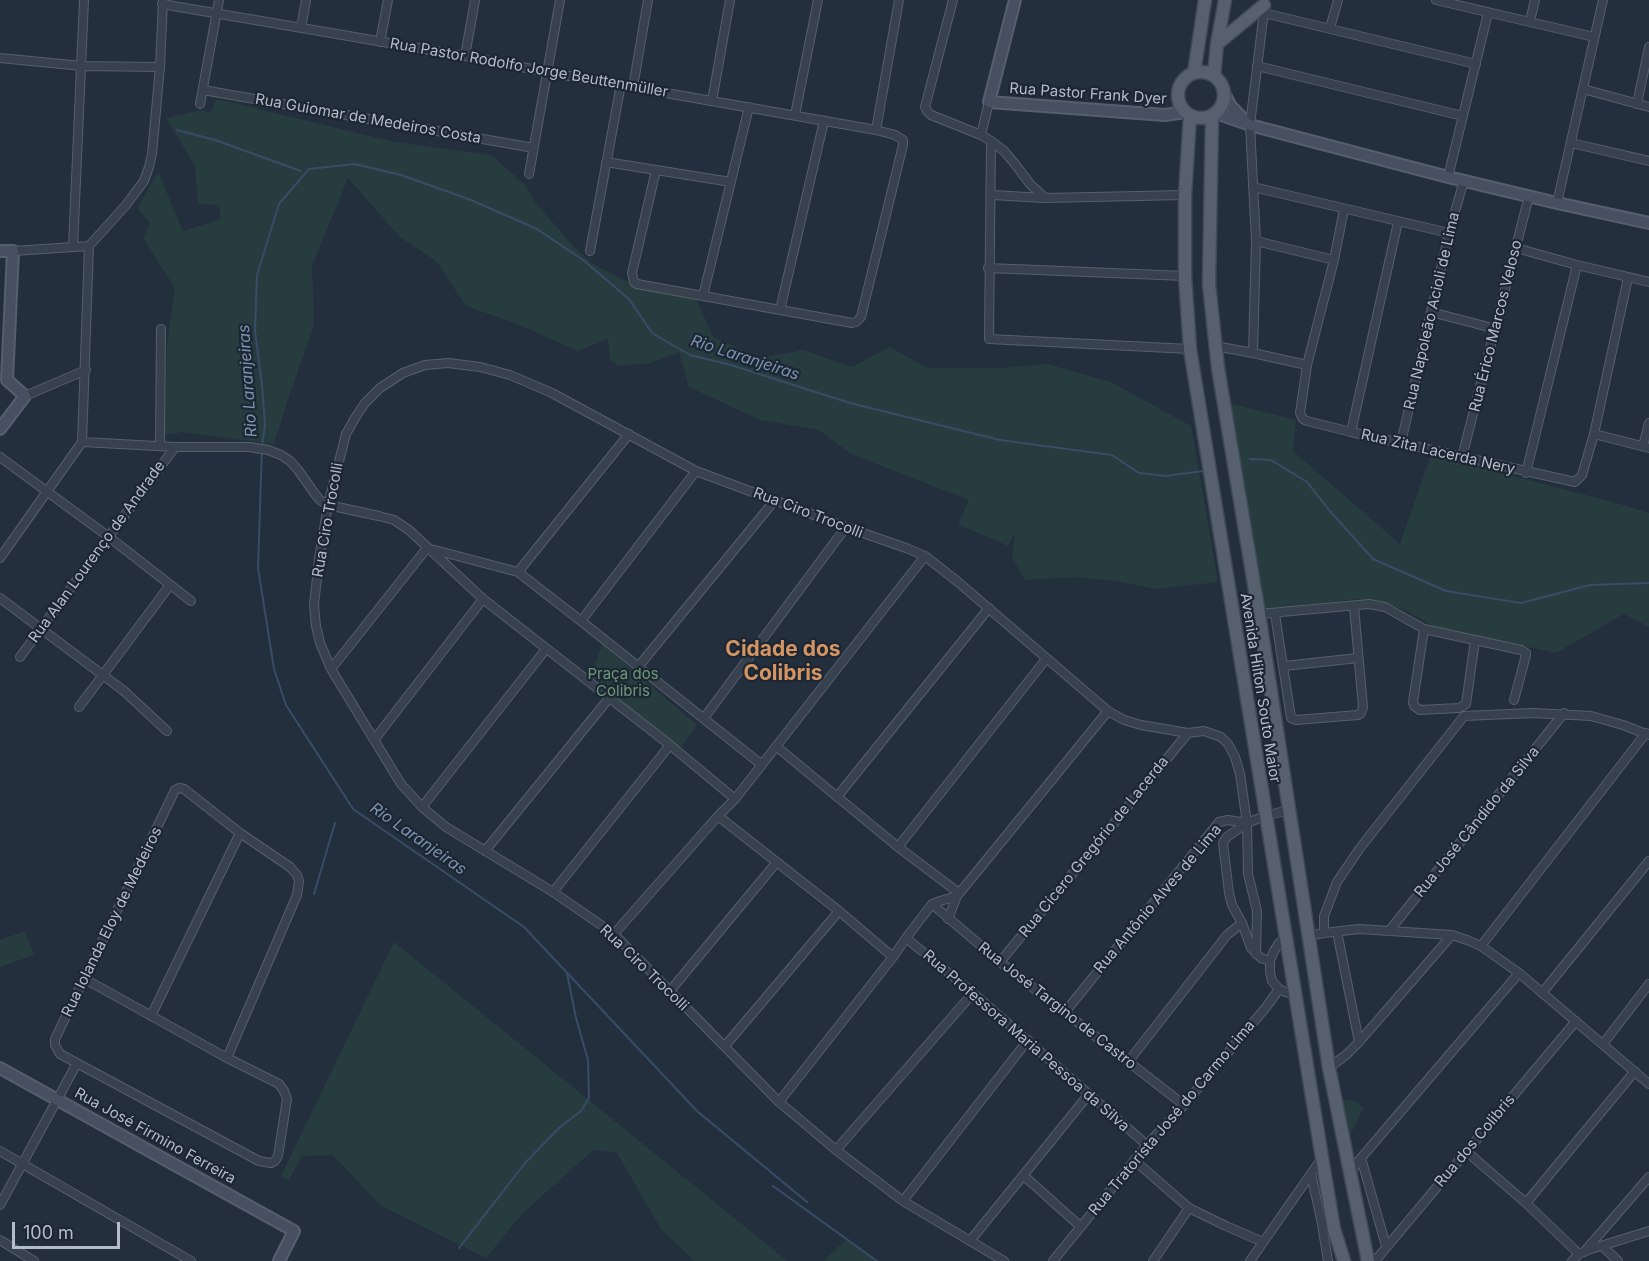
<!DOCTYPE html>
<html>
<head>
<meta charset="utf-8">
<style>
  body { margin:0 }
  #map { position:relative; width:1649px; height:1261px; overflow:hidden; background:#242f3e; font-family:Inter,sans-serif }
  canvas { display:block }
  .scale { position:absolute; left:12px; top:1222px; width:108px; height:27px; box-sizing:border-box; border:3px solid #b4bcc9; border-top:0; padding-left:8px; font-size:18px; line-height:21px; white-space:nowrap; color:#b4bcc9; -webkit-text-stroke:4px #1d2633; paint-order:stroke }
</style>
</head>
<body>
<div id="map">
<canvas width="1649" height="1261"></canvas>
<div class="scale">100 m</div>
</div>
<script>
const ctx = document.querySelector('canvas').getContext('2d');
ctx.lineJoin = 'round';
function paint(path, color) { ctx.fillStyle = color; ctx.fill(path, 'evenodd'); }
const shape = rows => new Path2D(rows.map(r => 'M' + r).join(''));
function strokePath(path, color, width, dash) { ctx.strokeStyle = color; ctx.lineWidth = width; ctx.lineCap = dash ? 'butt' : 'round'; ctx.setLineDash(dash || []); ctx.stroke(path); }
function label(font, color, halo, rows, align = 'center') {
  ctx.font = font + ' Inter,sans-serif'; ctx.lineWidth = 4.5; ctx.setLineDash([]); ctx.textBaseline = 'middle'; ctx.strokeStyle = halo; ctx.fillStyle = color; for (const [text, x, y, turn = 0] of rows) {
    ctx.save(); ctx.translate(x, y); ctx.rotate((+turn || 0) * Math.PI / 180); ctx.textAlign = isNaN(turn) ? turn : align; if (halo) ctx.strokeText(text, 0, 0); ctx.fillText(text, 0, 0); ctx.restore();
  }
}
paint(shape([
  [216,99,395,142,491,155,525,185,535,202,575,248,593,264,632,284,697,300,713,337,760,358,803,350,852,367,890,347,927,368,1003,368,1047,364,1111,382,1191,426,1218,582,1156,589,1116,581,1072,577,1025,580,1012,557,1015,533,1008,546,958,524,969,500,851,454,819,430,760,420,689,387,679,352,651,363,618,366,610,360,608,339,578,351,515,323,466,306,437,262,400,237,348,178,312,266,314,326,288,399,274,444,183,432,165,435,167,344,175,288,143,238,150,223,137,208,158,172,183,231,221,219,219,205,198,204,195,166,166,118,202,110,211,113],
  [1223,402,1296,420,1293,451,1400,544,1431,455,1613,502,1649,513,1649,627,1624,614,1556,653,1435,627,1409,612,1380,601,1357,599,1261,610],
  [602,644,697,725,679,750,591,676],
  [25,931,34,955,0,967,0,940],
  [394,942,765,1243,787,1261,694,1261,661,1229,617,1153,593,1150,522,1214,486,1258,380,1205,333,1155,302,1156,289,1180,281,1176],
  [1335,1099,1356,1101,1363,1108,1343,1151],
  [846,1240,879,1261,823,1261]
]), '#263c3f');
strokePath(shape([
  [177,130,215,140,301,171],
  [1250,459,1271,460,1307,482,1329,510,1373,559,1446,591,1521,603,1590,585,1649,583],
  [314,894,335,823],
  [773,1186,877,1261],
  [807,1202,697,1111,524,927,353,809,286,705,274,669,258,568,262,446,265,425,262,385,255,331,257,275,279,204,309,169,355,164,401,175,471,200,537,229,583,260,629,299,652,333,690,355,731,365,850,403,1000,440,1112,455,1139,473,1166,476,1203,471],
  [459,1248,525,1163,559,1128,581,1111,589,1098,588,1060,576,1018,567,973]
]), '#394c67', 2);
const street = shape([
  [953,0,925,107,927,111,931,115,981,135,991,141,1004,151,1015,164,1030,184,1045,198],
  [1436,0,1594,37],
  [1265,3,1250,125,1256,241,1253,353,1307,365],
  [162,4,465,56,547,72,876,130,895,135,903,140,903,145,861,317,856,322,852,323,637,284,634,282,632,273,656,170],
  [1264,13,1476,64],
  [1530,21,1535,0],
  [301,28,306,0],
  [1330,28,1338,0],
  [380,42,388,0],
  [465,56,475,0],
  [0,58,82,66,160,67],
  [1257,66,1463,116],
  [633,87,648,0],
  [1583,89,1649,107],
  [203,90,534,148],
  [712,101,730,0],
  [200,104,219,0],
  [1637,104,1649,47],
  [795,115,818,0],
  [876,130,899,0],
  [981,135,989,102],
  [991,141,989,339,1190,349],
  [1571,143,1649,161],
  [606,162,731,182],
  [529,174,560,0],
  [1448,177,1488,13],
  [1253,187,1449,233],
  [992,195,1045,198,1185,195],
  [1557,203,1603,0],
  [1344,209,1334,260,1307,365,1300,413,1303,419,1307,421,1351,432,1575,482,1582,475,1594,434,1628,278],
  [1256,241,1334,260],
  [89,246,126,205,144,181,149,167,152,154,160,67,163,0],
  [73,247,84,0],
  [1516,248,1577,265,1649,282],
  [13,251,89,246],
  [590,251,621,84],
  [988,268,1185,276],
  [703,296,749,107],
  [780,310,824,121],
  [1431,312,1496,329],
  [1215,346,1253,353],
  [25,396,86,370],
  [1351,432,1398,222],
  [1594,434,1649,448],
  [82,442,175,447,249,447,268,450,281,455,290,461,298,470,315,494,320,500,328,505,379,516,394,520,409,530,483,599,670,745,735,799],
  [82,442,89,246],
  [1401,443,1449,233,1464,180],
  [160,445,161,329],
  [1643,446,1649,423],
  [0,457,109,537,191,601],
  [1462,457,1529,196],
  [1526,473,1577,265],
  [0,558,82,442],
  [518,572,629,434],
  [0,598,124,691,167,731],
  [1259,614,1369,604,1385,607,1424,629,1521,650,1526,653,1526,655,1514,700],
  [1275,614,1291,718,1296,720,1358,715,1361,713,1363,707,1354,607],
  [581,621,696,471],
  [1424,629,1413,702,1414,706,1420,710,1459,708,1466,704,1475,640],
  [20,657,175,447],
  [1284,666,1358,658],
  [638,667,775,500],
  [331,669,427,548,518,572,581,621,762,765],
  [79,707,170,585],
  [704,718,846,527],
  [374,740,483,599],
  [777,747,898,847,959,893],
  [837,797,989,608],
  [422,807,546,649],
  [718,816,839,911,893,957],
  [1247,823,1227,837,1223,843,1229,893,1232,905,1242,923,1251,948,1261,958,1270,961],
  [898,847,1046,659],
  [485,851,610,697],
  [553,892,670,745],
  [932,904,1000,962,1184,1105],
  [948,919,957,896,1108,711],
  [1389,931,1564,713],
  [1337,932,1359,1042],
  [1324,933,1324,916,1337,882,1360,848,1464,716,1533,713,1591,716,1623,725,1649,735],
  [614,934,718,816,735,799,925,556],
  [1309,936,1324,933,1359,929,1452,935,1467,940,1481,946,1519,973,1649,1084],
  [906,938,973,993,1147,1145],
  [1481,946,1646,733],
  [1000,962,1188,733],
  [85,979,227,1058,279,1084,284,1091,287,1099,278,1156,275,1161,271,1163,259,1161,60,1054,55,1045,55,1039,175,790,179,788,184,789,240,833,290,867,297,875,299,881,297,895,227,1058],
  [1279,989,1272,981,1270,972,1270,961,1274,951,1279,943,1286,937],
  [670,991,776,863],
  [1542,993,1649,861],
  [1065,1012,1219,822,1228,820,1247,823,1265,816,1289,810],
  [151,1016,240,833],
  [1603,1044,1649,984],
  [725,1046,839,911],
  [1128,1062,1227,935,1242,923],
  [1329,1068,1347,1054,1359,1042,1452,935],
  [779,1102,893,957,906,938,932,904,940,901,957,896],
  [836,1150,973,993],
  [0,1151,191,1261],
  [1467,1152,1526,1203,1579,1254],
  [1361,1158,1386,1246],
  [1134,1160,1189,1208,1226,1226,1263,1242],
  [1350,1173,1361,1158,1519,973],
  [1311,1174,1322,1224,1328,1261],
  [1023,1175,1081,1227],
  [903,1201,1028,1040],
  [1526,1203,1635,1071],
  [0,1205,77,1063],
  [0,1240,34,1261],
  [970,1241,1089,1094],
  [1602,1246,1618,1261],
  [1584,1252,1649,1177],
  [1004,1261,903,1201,836,1150,779,1102,614,934,553,892,446,827,422,807,401,784,331,669,320,643,316,626,314,605,319,559,328,505,346,434,355,418,365,403,380,388,403,373,425,365,448,363,480,367,510,375,552,393,696,471,846,527,906,548,925,556,958,582,1108,711,1124,720,1141,725,1188,733,1204,731,1221,737,1228,744,1235,757,1240,774,1247,823,1248,874,1257,911,1256,954],
  [1053,1261,1147,1145,1184,1105,1267,1006,1279,989,1285,992,1296,994],
  [1153,1261,1189,1208],
  [1250,1261,1322,1158],
  [1375,1261,1576,1021],
  [1572,1261,1579,1254,1591,1249,1649,1231]
]);
const secondary = shape([
  [1015,0,989,102,1165,115,1185,112],
  [1225,95,1230,105,1245,121],
  [1216,113,1250,125,1448,177,1557,203,1649,223],
  [0,251,13,251,7,380,25,396,0,429],
  [0,1068,294,1231,279,1261]
]);
const primary = shape([
  [1217,44,1264,5],
  '1178 95a23 23 0 1 1 46 0a23 23 0 1 1-46 0Z',
  [1194,73,1205,0],
  [1214,76,1217,44,1225,0],
  [1190,116,1185,195,1185,276,1190,349,1322,1158,1334,1229,1344,1261],
  [1212,116,1209,284,1218,368,1259,614,1329,1068,1368,1261]
]);
strokePath(street, '#565f6c', 10);
strokePath(secondary, '#565f6c', 14);
strokePath(primary, '#414a57', 15);
strokePath(street, '#38414e', 8);
strokePath(secondary, '#465061', 10);
strokePath(primary, '#56606e', 12);
label('15px', '#b4bcc9', '#1d2633', [
  ["Rua Pastor Rodolfo Jorge Beuttenmüller",529,68,10],
  ["Rua Pastor Frank Dyer",1088,94,4],
  ["Rua Guiomar de Medeiros Costa",368,119,10],
  ["Rua Napoleão Acioli de Lima",1432,311,-77],
  ["Rua Érico Marcos Veloso",1496,326,-76],
  ["Rua Zita Lacerda Nery",1438,452,13],
  ["Rua Ciro Trocolli",808,513,21],
  ["Rua Ciro Trocolli",328,520,-80],
  ["Rua Alan Lourenço de Andrade",97,552,-54],
  ["Avenida Hilton Souto Maior",1260,688,81],
  ["Rua José Cândido da Silva",1477,822,-51],
  ["Rua Cícero Gregório de Lacerda",1094,847,-51],
  ["Rua Antônio Alves de Lima",1158,899,-50],
  ["Rua Iolanda Eloy de Medeiros",112,922,-64],
  ["Rua Ciro Trocolli",644,968,44],
  ["Rua José Targino de Castro",1057,1006,38],
  ["Rua Professora Maria Pessoa da Silva",1026,1041,41],
  ["Rua Tratorista José do Carmo Lima",1172,1118,-50],
  ["Rua José Firmino Ferreira",155,1136,29],
  ["Rua dos Colibris",1475,1141,-50]
]);
label('15px', '#6b9a76', '#1d2633', [
  ["Praça dos",623,674],
  ["Colibris",623,691]
]);
label('italic 16px', '#7c92b1', '#1d2633', [
  ["Rio Laranjeiras",745,358,18],
  ["Rio Laranjeiras",248,381,-94],
  ["Rio Laranjeiras",418,839,35]
]);
label('bold 21px', '#d59563', '#1d2633', [
  ["Cidade dos",783,650],
  ["Colibris",783,674]
]);
</script>
</body>
</html>
